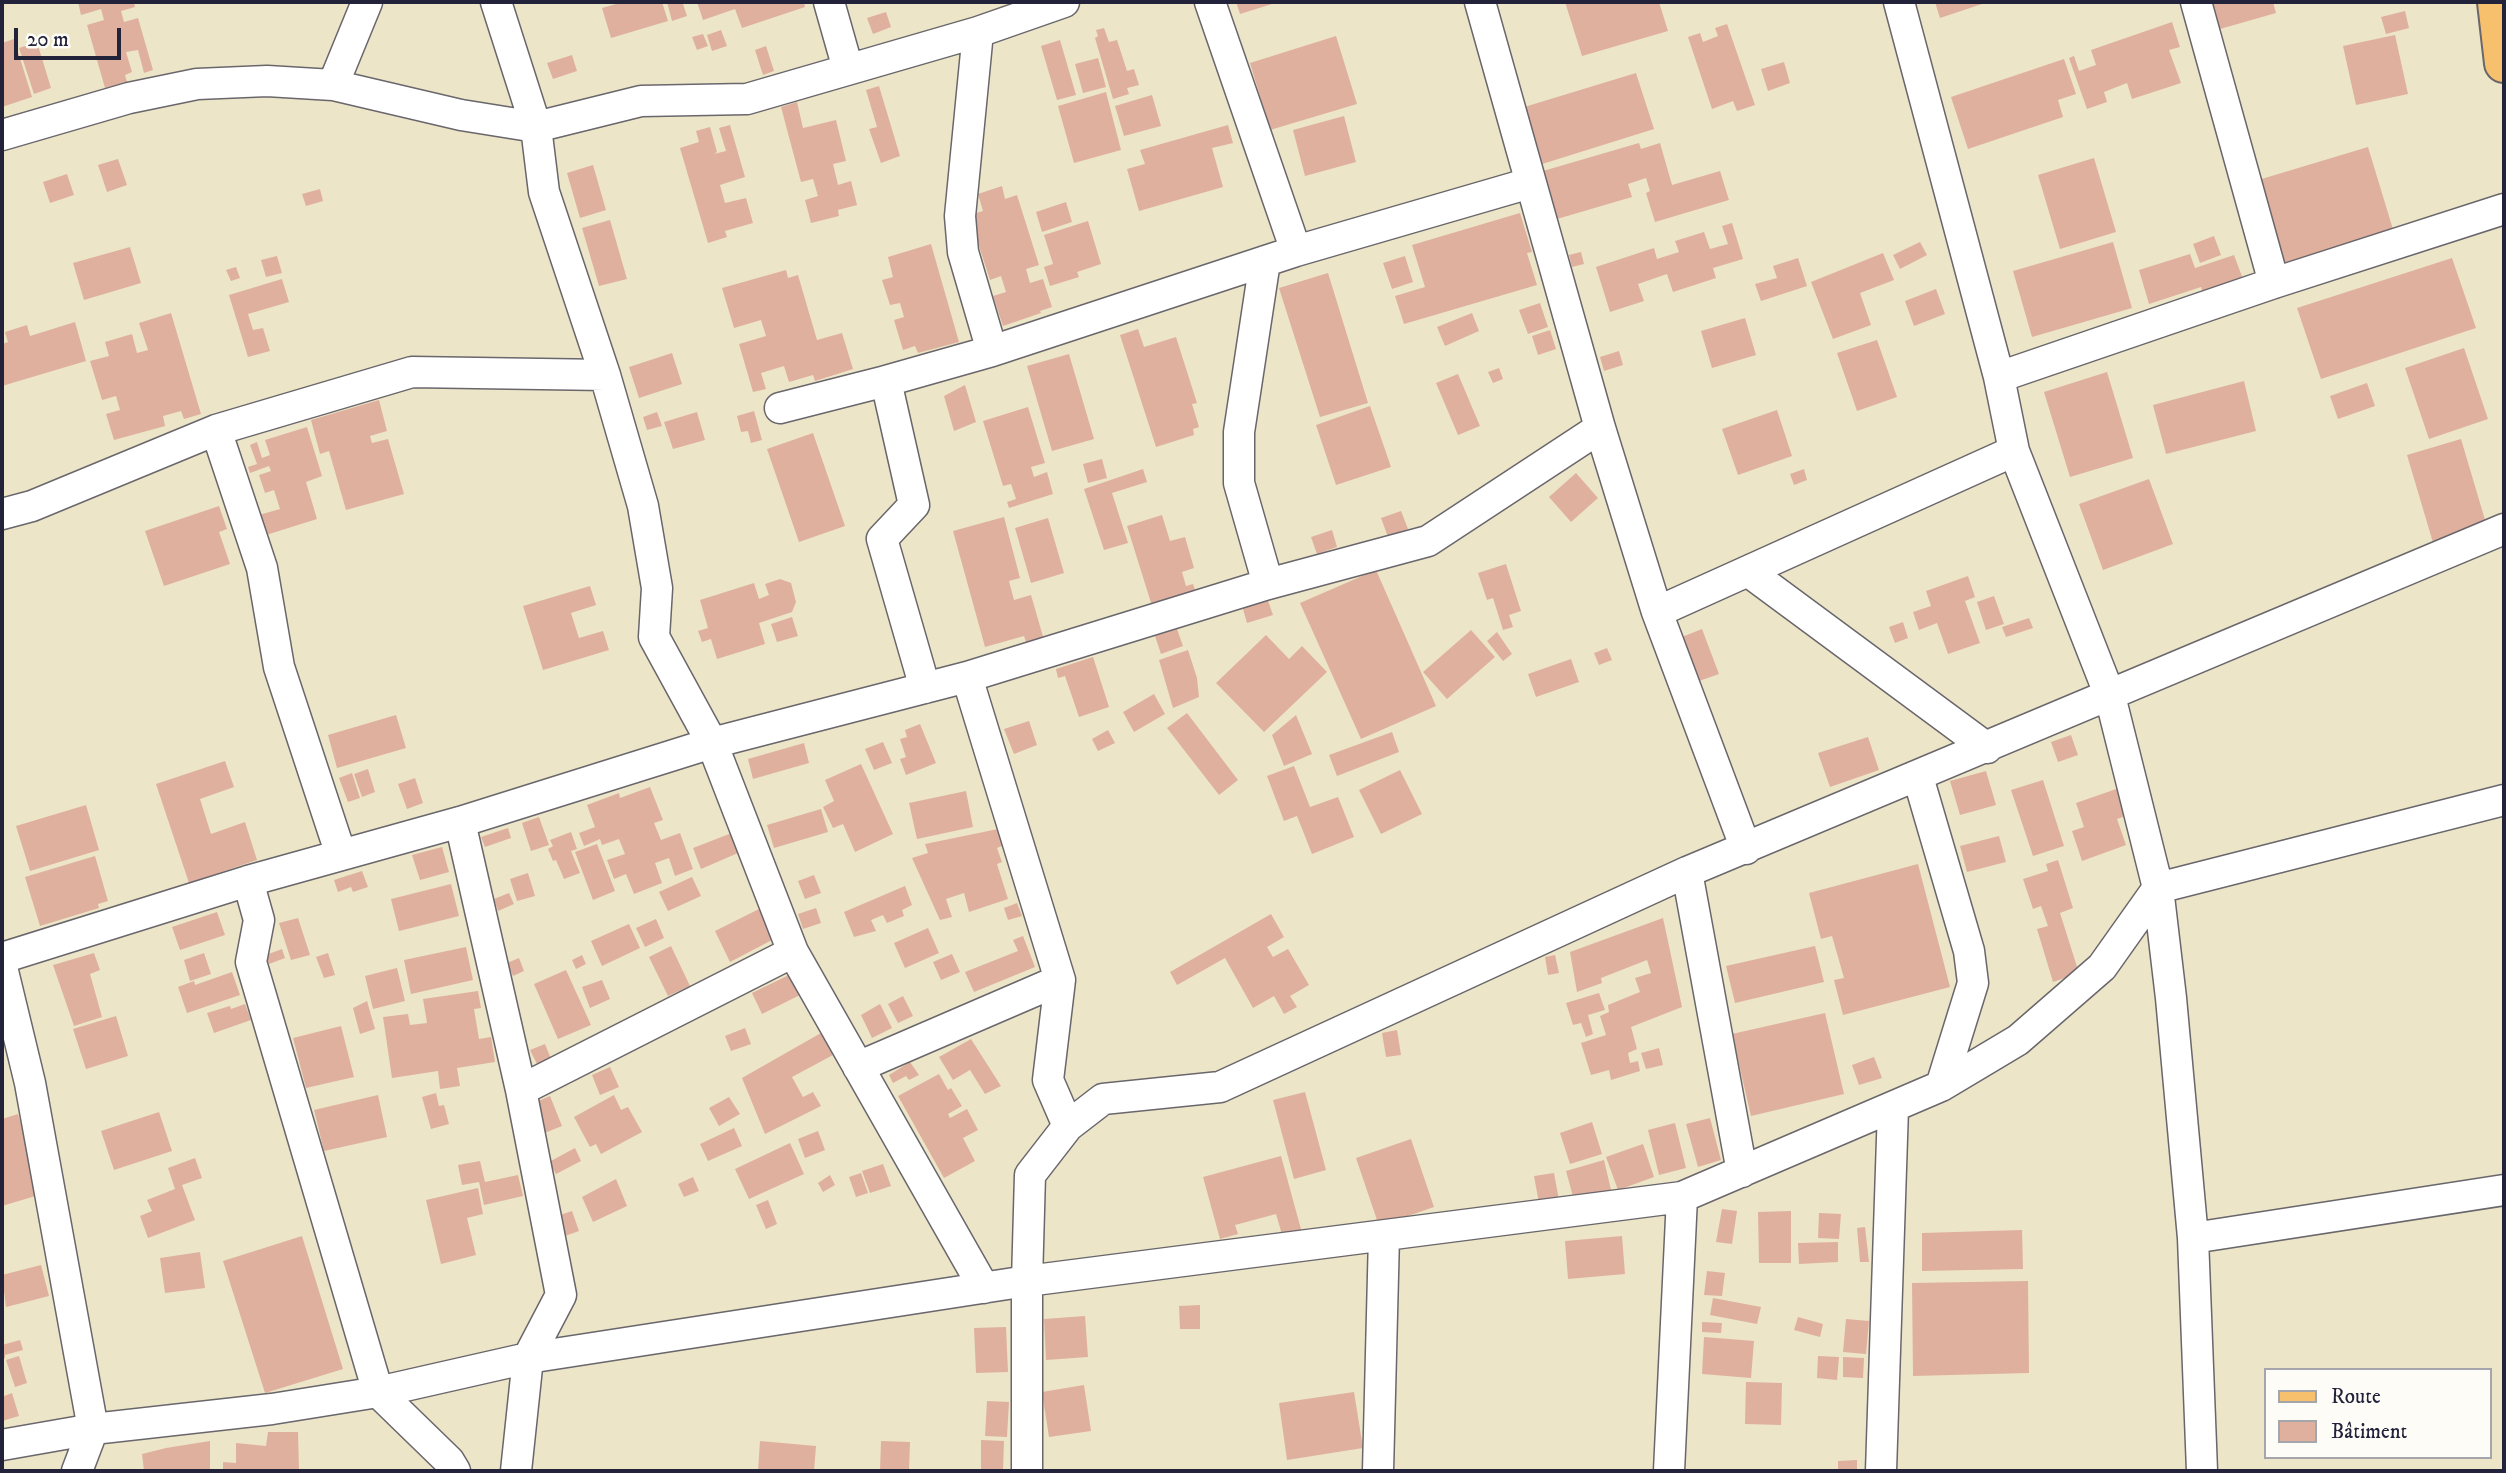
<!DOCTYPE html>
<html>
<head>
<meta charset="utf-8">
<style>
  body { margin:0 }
  #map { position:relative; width:2506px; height:1473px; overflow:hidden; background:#ece5c7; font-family:"IM FELL DW Pica",serif }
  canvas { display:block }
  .frame { position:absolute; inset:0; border:4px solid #22223b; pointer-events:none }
  .legend { position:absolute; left:2264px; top:1368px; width:228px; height:91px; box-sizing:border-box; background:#fdfcf7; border:2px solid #a5a5ac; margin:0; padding:9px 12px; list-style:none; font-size:21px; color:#22223b }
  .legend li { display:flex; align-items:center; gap:14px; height:35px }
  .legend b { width:35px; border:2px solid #a5a5ac }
  .scale { position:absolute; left:14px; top:28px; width:107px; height:32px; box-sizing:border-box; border:4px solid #22223b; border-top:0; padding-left:9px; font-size:21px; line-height:24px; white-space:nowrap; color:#22223b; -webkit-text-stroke:5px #fdfcf7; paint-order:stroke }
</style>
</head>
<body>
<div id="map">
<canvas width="2506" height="1473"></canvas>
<div class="frame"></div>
<ul class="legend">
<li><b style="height:9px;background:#f7c06c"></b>Route</li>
<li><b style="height:19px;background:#e0b09f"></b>Bâtiment</li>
</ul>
<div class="scale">20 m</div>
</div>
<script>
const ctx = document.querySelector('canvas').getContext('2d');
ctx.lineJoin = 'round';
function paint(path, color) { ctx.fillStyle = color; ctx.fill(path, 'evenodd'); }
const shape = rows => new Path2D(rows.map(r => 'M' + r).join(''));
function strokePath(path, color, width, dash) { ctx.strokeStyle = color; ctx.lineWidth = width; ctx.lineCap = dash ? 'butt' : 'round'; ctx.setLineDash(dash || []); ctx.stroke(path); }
paint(shape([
  [78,2,134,2,135,7,121,11,124,22,138,18,153,70,144,73,138,50,126,52,132,72,125,75,127,82,105,88,87,25,104,20,101,9,81,15],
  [623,2,662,2,668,21,611,38,602,8],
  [667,2,683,4,687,16,672,21],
  [697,2,804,2,805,7,742,28,735,9,703,20],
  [1236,2,1271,2,1272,4,1240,14],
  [1565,2,1659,2,1668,31,1582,56],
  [1935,2,1988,2,1940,18],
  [2212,2,2273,2,2276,13,2220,29],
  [2405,11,2409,28,2386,34,2381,17],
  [886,12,891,27,873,34,867,18],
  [2172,22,2180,47,2169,50,2181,83,2132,99,2127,83,2104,92,2107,102,2087,109,2069,58,2074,56,2079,71,2096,65,2091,50],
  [1727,24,1755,105,1737,111,1733,101,1712,109,1688,37,1700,33,1703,42,1718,36,1715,28],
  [1104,28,1109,42,1117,40,1127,71,1134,69,1139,85,1127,88,1129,94,1113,99,1095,38,1098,36,1096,30],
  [721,30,727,46,712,51,707,35],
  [703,34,708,46,697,50,692,37],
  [2395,35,2408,94,2356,105,2343,46],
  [1336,36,1357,104,1270,130,1250,63],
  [14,39,32,97,2,107,2,43],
  [1060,40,1076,95,1057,100,1041,46],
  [37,42,51,88,34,94,19,48],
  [766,46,774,71,763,75,755,50],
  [572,55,577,71,553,79,547,63],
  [1098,58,1106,87,1083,93,1075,64],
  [2064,59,2076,94,2058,100,2063,117,1968,149,1951,97],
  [1784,62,1790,83,1768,91,1761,69],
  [1636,73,1654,129,1539,165,1521,108],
  [879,86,900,156,881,163,869,129,877,127,866,90],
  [1106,92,1121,150,1074,163,1058,106],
  [1152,95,1161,126,1124,136,1115,106],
  [797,102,803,128,836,120,846,161,833,164,838,185,851,181,857,205,838,210,839,216,811,223,805,200,818,196,813,179,801,182,781,107],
  [1344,116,1356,162,1305,176,1293,130],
  [730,125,745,177,720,185,725,203,746,198,753,223,725,231,727,237,708,243,680,148,699,142,696,131,710,127,717,152,714,154,726,151,719,128],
  [1228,125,1233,143,1212,148,1223,187,1139,211,1127,169,1145,164,1140,150],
  [1639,143,1641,149,1660,143,1672,185,1720,171,1729,200,1655,222,1646,193,1650,191,1646,178,1628,184,1632,197,1557,219,1543,171],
  [2368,147,2395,236,2282,270,2255,181],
  [2094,158,2116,232,2060,249,2038,175],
  [118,159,127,185,107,192,98,165],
  [593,165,606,210,580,218,567,173],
  [67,174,74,195,50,203,43,182],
  [1002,186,1005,199,1017,195,1039,265,1026,269,1030,283,1043,279,1052,307,1040,311,1041,313,1003,326,993,296,1006,292,1001,276,990,280,969,215,983,211,978,194],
  [320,189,323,201,306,206,302,194],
  [1066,202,1072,222,1042,232,1036,212],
  [1520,213,1532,252,1527,253,1537,285,1404,324,1395,296,1425,287,1412,245],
  [610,220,627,279,599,286,582,228],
  [1088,221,1101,264,1077,272,1079,277,1050,286,1044,267,1053,264,1044,235],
  [1732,223,1743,259,1713,268,1716,278,1673,292,1667,274,1638,284,1644,301,1610,312,1596,267,1654,248,1657,259,1679,252,1675,241,1704,232,1710,249,1728,244,1722,226],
  [2214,236,2221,255,2200,263,2193,244],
  [1920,242,1927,255,1900,269,1893,255],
  [2113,242,2132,308,2032,337,2013,271],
  [931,244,959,342,918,353,915,346,903,350,894,320,904,317,900,303,890,305,882,280,893,277,888,257],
  [130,247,141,283,84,300,73,263],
  [1581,252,1584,264,1572,267,1569,255],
  [1883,253,1894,280,1860,293,1871,325,1833,339,1811,282],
  [2190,254,2195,268,2234,255,2243,279,2203,293,2201,287,2149,304,2139,270],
  [277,256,282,273,266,277,261,260],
  [1405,256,1413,282,1392,289,1383,263],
  [1798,258,1807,286,1761,301,1755,284,1777,278,1773,266],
  [2452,258,2476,328,2321,379,2297,308],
  [236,267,240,278,231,281,226,270],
  [786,270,788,278,798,275,817,340,842,333,853,369,815,381,813,375,789,382,784,366,761,373,766,389,753,392,739,344,766,336,761,320,734,328,722,288],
  [1328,273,1368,403,1320,417,1279,288],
  [282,279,289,302,248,314,253,330,263,328,270,351,248,357,229,295],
  [1936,289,1945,314,1914,326,1905,301],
  [1540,303,1548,327,1528,334,1519,310],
  [171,313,201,414,184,419,181,411,163,416,165,426,114,440,106,414,120,410,116,396,102,400,90,361,109,356,105,342,132,334,137,353,148,350,139,323],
  [1472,313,1479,331,1445,346,1437,327],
  [1745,318,1756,355,1712,368,1701,331],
  [75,322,86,361,2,386,2,344,8,342,5,332,27,325,30,336],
  [1138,329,1144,347,1176,337,1197,403,1192,404,1199,427,1193,429,1194,435,1156,447,1120,335],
  [1550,330,1556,349,1538,355,1532,336],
  [1877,340,1897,397,1857,411,1837,353],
  [2464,348,2488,419,2429,439,2405,368],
  [1619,351,1623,365,1604,371,1600,357],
  [672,353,682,384,639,398,629,367],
  [1069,354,1094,439,1052,451,1027,366],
  [1499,368,1503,379,1493,383,1488,372],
  [2107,372,2133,458,2070,477,2044,392],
  [1458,374,1480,426,1458,435,1436,383],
  [2244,381,2256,431,2166,454,2153,405],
  [2367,383,2375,406,2338,419,2330,396],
  [965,385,976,422,954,431,944,396],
  [379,400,387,431,370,436,372,443,388,439,404,494,346,510,329,451,320,454,311,420],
  [1370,406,1391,467,1336,485,1316,425],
  [1028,407,1045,463,1031,467,1034,477,1047,472,1053,494,1009,508,1007,502,1016,499,1011,484,1003,486,983,421],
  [1777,410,1792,456,1738,475,1722,429],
  [754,411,762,440,751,443,748,431,741,432,737,416],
  [657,412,662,426,647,430,643,417],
  [697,412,705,440,673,449,664,422],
  [307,427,322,476,306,482,317,519,266,535,259,515,280,509,274,490,265,493,259,475,271,471,269,466,250,473,248,467,257,464,250,445,257,442,262,458,270,455,265,440],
  [813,433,845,526,799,542,767,449],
  [2461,439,2488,530,2434,546,2407,455],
  [1102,459,1107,478,1088,483,1083,464],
  [1143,469,1147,482,1112,493,1128,543,1104,550,1084,489],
  [1804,469,1807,480,1794,485,1790,474],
  [1576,473,1598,498,1571,522,1549,497],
  [2149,479,2173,544,2103,570,2079,504],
  [219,506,227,529,219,532,230,564,164,586,145,531],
  [1401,511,1408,529,1388,537,1381,518],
  [1162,515,1170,541,1185,537,1194,568,1182,572,1186,586,1193,584,1196,593,1152,606,1127,526],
  [1004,517,1020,578,1009,581,1014,600,1031,595,1044,640,1027,645,1024,636,985,647,953,531],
  [1048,518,1064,573,1031,583,1015,528],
  [1332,530,1337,547,1317,554,1311,537],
  [1506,564,1521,611,1509,615,1513,627,1503,630,1493,598,1487,600,1478,573],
  [1376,570,1436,706,1361,739,1300,603],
  [1968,576,1975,597,1965,601,1980,643,1948,654,1937,623,1919,630,1913,612,1931,606,1926,591],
  [780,579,791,583,796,602,792,612,759,623,765,644,717,659,711,639,702,642,698,631,708,628,700,600,754,583,759,599,769,595,765,584],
  [590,586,596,605,571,613,579,638,603,631,609,650,543,670,523,606],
  [1266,595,1273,615,1247,623,1241,602],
  [1994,596,2004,624,1986,630,1977,602],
  [792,617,798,636,777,642,771,624],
  [2029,618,2033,628,2006,637,2002,627],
  [1903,622,1908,638,1895,643,1889,627],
  [1177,629,1183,646,1161,654,1155,636],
  [1702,629,1719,674,1699,681,1682,637],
  [1471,630,1495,657,1447,699,1423,672],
  [1497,632,1512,654,1503,661,1487,641],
  [1266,635,1289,659,1302,646,1327,672,1264,732,1216,683],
  [1607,648,1612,660,1599,665,1594,653],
  [1188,650,1197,678,1199,697,1173,708,1159,660],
  [1093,657,1109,707,1079,717,1065,676,1058,678,1056,669],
  [1571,659,1579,682,1536,697,1528,674],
  [1154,694,1165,714,1134,732,1123,712],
  [1187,713,1238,780,1219,795,1167,728],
  [396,715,406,748,337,768,328,735],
  [1296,715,1312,754,1284,766,1272,735],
  [1029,721,1037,745,1014,754,1004,729],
  [920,724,936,763,906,775,900,759,906,757,900,739,907,737,905,730],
  [1108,730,1115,743,1098,751,1092,739],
  [1392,732,1399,752,1337,776,1329,755],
  [2071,735,2078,755,2058,762,2051,742],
  [1868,737,1879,770,1830,787,1818,753],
  [883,742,892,763,874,770,865,749],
  [804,743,809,763,753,779,748,759],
  [225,761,234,787,200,799,211,834,245,822,257,860,189,883,156,784],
  [861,764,893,834,855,852,843,824,833,828,823,807,834,801,825,780],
  [1294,766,1310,807,1338,797,1354,837,1312,854,1297,816,1284,821,1267,776],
  [368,769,375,792,362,797,354,774],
  [1400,770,1422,814,1381,834,1359,790],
  [1986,771,1996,805,1960,815,1950,781],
  [352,773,360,798,348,802,339,778],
  [415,778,423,803,407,809,398,784],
  [2043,780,2064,846,2033,856,2011,790],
  [650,787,663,820,654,823,661,840,680,833,693,869,675,876,669,858,655,863,662,883,634,894,626,874,614,879,607,860,625,854,619,839,602,845,600,839,584,846,579,833,595,827,587,805,619,793,620,798],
  [2122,787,2131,814,2117,819,2126,845,2082,861,2072,831,2084,827,2076,803],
  [966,791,973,827,917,839,909,803],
  [86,805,99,850,30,871,16,826],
  [821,809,828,832,774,848,767,825],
  [539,817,549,845,531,851,522,823],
  [508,828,511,838,485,847,481,837],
  [998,829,1004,845,997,848,1002,862,997,864,1008,899,969,912,964,893,946,899,952,917,940,920,912,858,928,853,925,844],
  [737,831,745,850,701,869,693,848],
  [571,832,577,849,571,851,580,873,564,879,556,860,553,861,548,849,553,846,550,840],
  [1999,836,2006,862,1967,872,1960,846],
  [597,844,615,891,593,900,575,852],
  [442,847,449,872,420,880,412,855],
  [95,856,108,901,98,904,99,908,40,926,25,877],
  [2058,860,2073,908,2060,913,2079,973,2053,982,2037,929,2048,926,2041,906,2033,909,2023,879,2048,871,2046,864],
  [1918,864,1950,987,1843,1015,1834,980,1844,978,1832,936,1821,939,1809,893],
  [362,871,368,887,353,892,351,887,338,892,334,880],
  [528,873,535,896,517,901,510,879],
  [814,875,821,893,805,899,798,881],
  [692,877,701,896,668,911,659,892],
  [451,884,459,916,399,931,391,899],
  [905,886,912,905,902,910,904,916,887,923,883,915,871,920,876,931,854,937,844,912],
  [509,893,514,904,498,911,494,899],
  [1017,903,1022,916,1008,920,1004,908],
  [816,908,821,923,803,929,798,914],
  [759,909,774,939,730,962,715,931],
  [217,912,225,935,180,950,172,927],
  [1271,914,1284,937,1267,947,1273,957,1288,949,1309,985,1290,996,1297,1007,1284,1014,1274,996,1253,1008,1225,958,1177,985,1170,972],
  [298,918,310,955,291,960,279,923],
  [1663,918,1682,1007,1631,1027,1637,1049,1628,1053,1630,1063,1638,1061,1640,1071,1611,1080,1609,1070,1591,1075,1581,1043,1606,1035,1600,1016,1609,1012,1608,1005,1640,992,1635,978,1651,973,1647,960,1601,978,1602,983,1577,992,1570,952],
  [656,919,664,938,645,947,636,928],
  [629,924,640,948,602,966,591,941],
  [928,928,939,953,905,968,894,943],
  [1023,936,1035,967,974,992,965,972,1018,951,1013,940],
  [671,946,690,986,668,996,649,957],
  [1815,946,1824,982,1735,1003,1726,966],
  [466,947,473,980,411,994,404,960],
  [282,949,285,958,269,964,266,955],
  [94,953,100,970,90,974,102,1017,74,1026,53,965],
  [204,953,211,974,190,981,184,960],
  [328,953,335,975,324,978,316,957],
  [952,954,960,972,941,980,933,962],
  [582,955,586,964,576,969,572,960],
  [1555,955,1559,973,1548,975,1545,957],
  [519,958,524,971,513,976,507,963],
  [397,968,405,1001,373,1009,365,976],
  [566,970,591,1025,558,1039,534,984],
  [232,972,240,995,187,1013,178,987,194,981,195,985],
  [791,974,802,994,762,1014,752,993],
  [602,980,610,999,590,1008,582,987],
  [478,991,481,1008,474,1009,479,1039,491,1037,495,1062,457,1068,460,1086,440,1089,438,1071,392,1078,383,1017,408,1014,410,1025,427,1023,423,999],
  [1599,993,1605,1010,1588,1015,1593,1034,1586,1037,1581,1023,1573,1025,1566,1003],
  [903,996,913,1016,898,1023,888,1004],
  [367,1001,375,1029,360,1034,353,1008],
  [245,1004,251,1020,214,1033,207,1013,230,1006,231,1009],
  [880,1004,892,1028,872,1038,861,1015],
  [1825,1013,1844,1094,1751,1116,1732,1034],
  [116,1016,128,1056,86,1069,73,1029],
  [341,1026,354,1077,306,1088,293,1038],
  [745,1028,751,1044,731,1051,725,1036],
  [1397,1030,1401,1055,1386,1057,1382,1033],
  [821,1033,833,1055,792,1077,803,1097,813,1092,821,1106,765,1134,742,1078],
  [971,1039,1001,1086,985,1094,970,1070,953,1080,939,1057],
  [545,1044,551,1059,537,1064,530,1050],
  [1659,1048,1663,1065,1646,1069,1641,1053],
  [1874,1057,1882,1078,1859,1085,1852,1065],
  [910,1062,919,1075,909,1080,906,1076,893,1083,889,1075],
  [610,1067,619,1087,600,1095,592,1075],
  [939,1074,948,1090,951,1088,962,1106,948,1114,950,1118,967,1109,978,1130,963,1138,975,1161,944,1178,898,1096],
  [1305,1092,1326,1170,1294,1179,1273,1100],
  [436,1093,439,1106,444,1105,449,1124,431,1129,422,1097],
  [378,1095,387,1137,324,1151,314,1110],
  [614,1095,621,1110,628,1107,642,1132,601,1154,596,1144,590,1147,574,1117],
  [550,1096,562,1126,542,1134,536,1102],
  [729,1097,740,1114,719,1126,709,1108],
  [159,1112,172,1151,114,1170,101,1131],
  [18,1114,42,1194,2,1206,2,1119],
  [1710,1118,1721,1160,1698,1167,1686,1124],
  [1592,1122,1602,1154,1570,1164,1560,1133],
  [1675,1123,1686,1168,1659,1175,1648,1130],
  [734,1128,742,1146,708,1161,700,1144],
  [818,1131,825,1150,805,1158,798,1139],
  [1411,1139,1434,1207,1379,1226,1356,1158],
  [790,1143,804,1174,749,1199,735,1169],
  [1643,1144,1654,1177,1618,1190,1606,1157],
  [575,1148,581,1161,556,1174,549,1162],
  [1281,1156,1302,1233,1283,1238,1276,1214,1235,1225,1238,1234,1220,1239,1203,1177],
  [195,1158,202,1178,182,1185,195,1220,148,1238,140,1216,152,1211,147,1200,175,1189,168,1168],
  [1604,1160,1611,1190,1574,1200,1566,1171],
  [480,1161,485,1182,518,1175,523,1196,484,1205,479,1182,462,1185,458,1165],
  [883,1164,891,1186,870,1193,862,1171],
  [861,1173,868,1193,856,1197,849,1177],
  [1554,1173,1559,1200,1539,1203,1534,1176],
  [830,1175,835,1185,823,1192,818,1183],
  [693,1177,699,1191,684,1197,678,1184],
  [616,1179,627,1206,593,1222,582,1197],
  [478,1188,483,1214,467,1218,476,1255,441,1264,426,1200],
  [768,1200,777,1224,766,1229,756,1205],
  [1722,1209,1737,1211,1732,1244,1716,1242],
  [572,1211,579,1231,562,1237,557,1216],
  [1791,1211,1791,1263,1759,1263,1758,1212],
  [1819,1213,1841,1214,1839,1239,1818,1238],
  [1865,1227,1869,1262,1860,1262,1857,1228],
  [2022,1230,2023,1269,1922,1271,1922,1233],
  [302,1236,343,1369,265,1393,223,1261],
  [1622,1236,1625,1274,1568,1279,1565,1241],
  [1838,1242,1838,1262,1799,1264,1798,1243],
  [200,1252,205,1288,165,1293,160,1258],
  [41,1265,49,1296,6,1307,2,1275],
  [1707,1271,1725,1273,1722,1296,1704,1295],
  [2028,1281,2029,1373,1913,1376,1912,1283],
  [1713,1298,1761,1307,1757,1324,1710,1315],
  [1200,1305,1200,1329,1180,1329,1179,1306],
  [1085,1316,1088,1357,1046,1360,1044,1319],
  [1798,1317,1823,1324,1820,1337,1794,1330],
  [1846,1319,1869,1321,1866,1354,1843,1352],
  [1702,1322,1722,1323,1721,1333,1702,1332],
  [1006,1327,1008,1372,976,1373,974,1328],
  [1704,1337,1754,1341,1751,1378,1702,1374],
  [20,1340,23,1350,5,1355,5,1358,2,1359,2,1345],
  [19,1356,27,1383,15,1387,6,1360],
  [1818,1356,1839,1357,1837,1380,1817,1378],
  [1843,1357,1864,1358,1863,1378,1843,1377],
  [1746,1382,1782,1383,1781,1425,1745,1424],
  [1084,1385,1091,1431,1049,1437,1042,1392],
  [1354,1392,1363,1448,1287,1460,1279,1403],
  [12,1393,19,1416,2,1421,2,1397],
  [987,1401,1009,1402,1007,1437,985,1436],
  [268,1432,298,1432,299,1471,223,1471,223,1462,236,1463,236,1443,266,1446],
  [981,1440,1004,1441,1003,1471,981,1471],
  [210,1441,210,1471,144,1471,142,1454,166,1448],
  [760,1441,816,1446,814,1471,758,1471],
  [881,1441,910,1442,909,1471,880,1471],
  [1857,1460,1857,1471,1838,1471,1838,1461]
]), '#e0b09f');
const street = shape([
  [496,2,536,127,544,192,605,375,643,506,657,588,654,637,712,743,793,952,984,1288],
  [829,2,848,69],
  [1210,2,1296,251],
  [1480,2,1600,428,1657,612,1746,849],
  [1899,2,1999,377,2014,451,2110,696,2158,888,2171,998,2193,1238,2202,1471],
  [2196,2,2274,283],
  [978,32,960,216,963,252,992,351],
  [333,85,367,2],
  [2,135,129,98,197,84,267,81,333,85,461,115,536,127,641,101,747,99,978,32,1064,2],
  [1265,261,1239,432,1239,483,1268,584],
  [1999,377,2274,283,2504,209],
  [886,381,992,351,1296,251,1530,183],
  [780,408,886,381,914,505,882,539,925,688],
  [2,514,32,506,216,430],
  [1749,572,1987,748],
  [1657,612,2014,451],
  [967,677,1060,980,1048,1080,1068,1126,1030,1175,1027,1281,1027,1471],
  [1918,777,1969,951,1973,983,1941,1086],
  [460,822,521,1090,561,1295,528,1358,516,1471],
  [341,855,279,667,262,568,216,430,412,372,605,375],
  [1687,872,1742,1172],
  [248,881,259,920,251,962,378,1392,449,1461,455,1471],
  [2,958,248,881,460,822,712,743,967,677,1268,584,1428,541,1600,428],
  [2,967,30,1083,93,1429,77,1471],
  [858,1067,1060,980],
  [521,1090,793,952],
  [1068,1126,1103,1099,1220,1087,1687,872,2504,529],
  [2193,1238,2504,1190],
  [2,1445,93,1429,272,1409,378,1392,528,1358,1027,1281,1682,1197,1941,1086,2018,1040,2102,967,2158,888,2504,800],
  [1378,1471,1384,1236],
  [1669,1471,1682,1197],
  [1881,1471,1893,1108]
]);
const primary = shape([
  [2497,2,2504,63]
]);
strokePath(street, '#69666c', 33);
strokePath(primary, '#69666c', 42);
strokePath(street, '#fff', 30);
strokePath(primary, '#f7c06c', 38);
</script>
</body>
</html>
